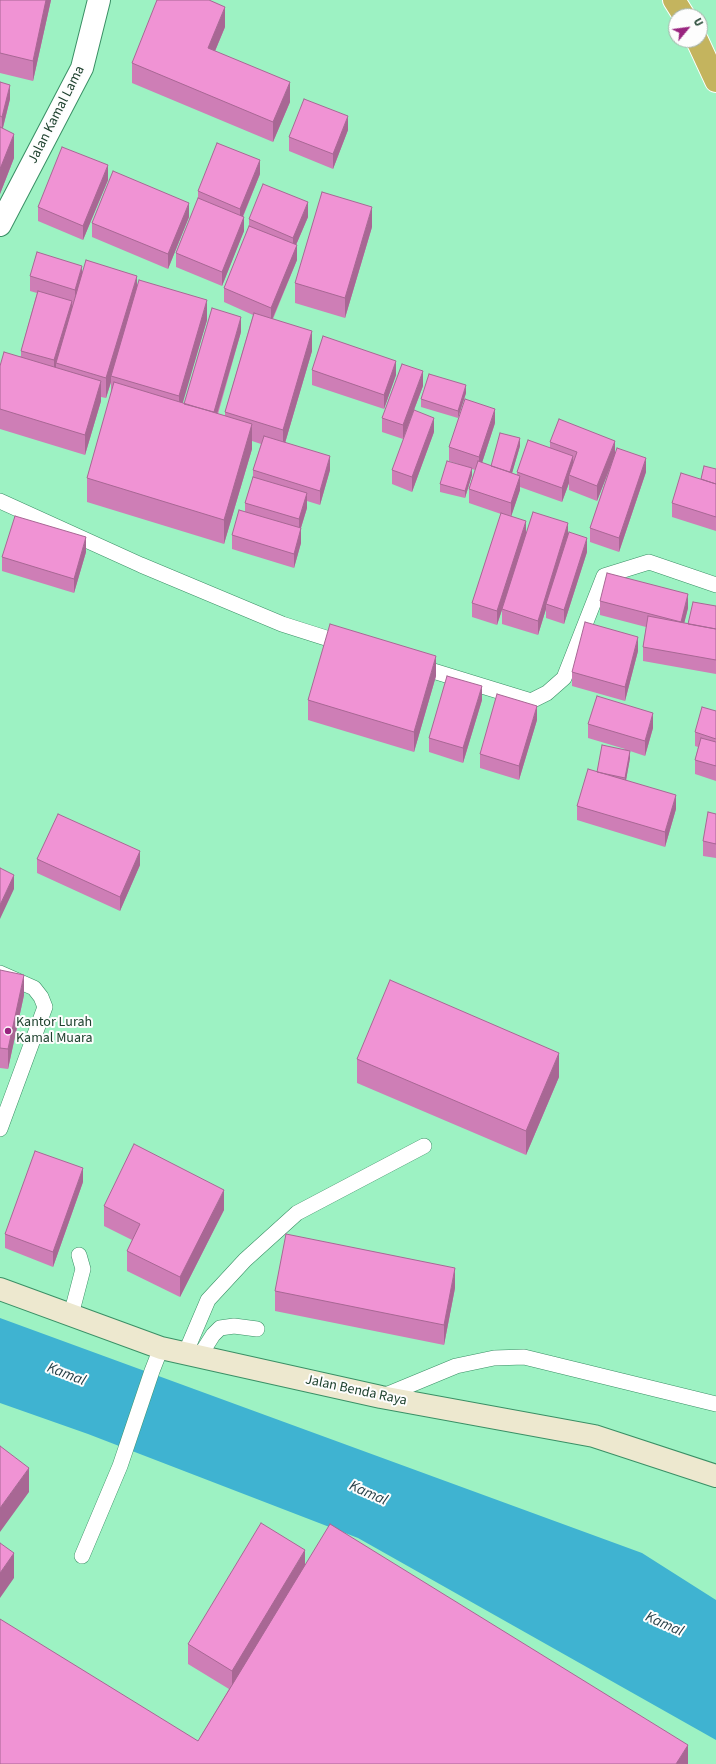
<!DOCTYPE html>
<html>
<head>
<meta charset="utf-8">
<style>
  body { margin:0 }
  #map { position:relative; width:716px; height:1764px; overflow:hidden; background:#9df2c3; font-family:"Source Sans 3",sans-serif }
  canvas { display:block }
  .north { position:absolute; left:668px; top:8px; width:40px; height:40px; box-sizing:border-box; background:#fdfdfd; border:1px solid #a4b2aa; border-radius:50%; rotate:61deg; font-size:11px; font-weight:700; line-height:16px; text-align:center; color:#1e412e }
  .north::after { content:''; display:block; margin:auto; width:14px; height:18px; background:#99247f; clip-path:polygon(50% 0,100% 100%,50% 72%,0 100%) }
</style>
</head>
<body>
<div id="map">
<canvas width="716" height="1764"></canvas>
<div class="north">U</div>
</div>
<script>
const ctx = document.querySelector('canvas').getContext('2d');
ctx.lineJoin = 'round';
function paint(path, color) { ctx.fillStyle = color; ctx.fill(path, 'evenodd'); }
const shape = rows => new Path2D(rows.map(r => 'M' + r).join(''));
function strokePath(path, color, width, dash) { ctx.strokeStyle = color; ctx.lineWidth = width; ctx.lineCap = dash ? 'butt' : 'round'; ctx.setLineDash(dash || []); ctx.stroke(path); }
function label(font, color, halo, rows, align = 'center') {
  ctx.font = font + ' "Source Sans 3",sans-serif'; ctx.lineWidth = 4; ctx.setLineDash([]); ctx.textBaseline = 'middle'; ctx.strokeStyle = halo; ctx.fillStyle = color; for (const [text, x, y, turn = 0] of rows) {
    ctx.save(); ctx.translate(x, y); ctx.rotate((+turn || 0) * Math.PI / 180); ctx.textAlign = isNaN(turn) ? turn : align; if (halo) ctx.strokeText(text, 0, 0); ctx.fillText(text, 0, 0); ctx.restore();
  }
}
paint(shape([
  [0,1318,642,1553,716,1600,716,1740,358,1538,88,1434,0,1403]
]), '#3fb3d1');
const lane = shape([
  [0,501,141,565,282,624,345,644],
  [417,666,531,701,547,693,564,678,604,576,649,562,716,585],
  [0,973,34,988,41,997,45,1007,0,1129],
  [71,1315,83,1269,79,1255],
  [185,1354,208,1300,245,1260,297,1213,424,1146],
  [199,1357,213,1335,220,1328,234,1326,257,1329],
  [381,1397,456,1366,494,1358,524,1357,716,1404],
  [82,1556,120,1466,152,1371,161,1348]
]);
const street = shape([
  [0,225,82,68,99,0]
]);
const secondary = shape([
  [0,1289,161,1348,381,1397,594,1436,716,1476]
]);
const highway = shape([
  [674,0,684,16],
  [697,40,716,81]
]);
strokePath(lane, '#3a8f65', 16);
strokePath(street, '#3a8f65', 24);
strokePath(secondary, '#3a8f65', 24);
strokePath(highway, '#fff', 24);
strokePath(lane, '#fff', 15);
strokePath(street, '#fff', 22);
strokePath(secondary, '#ede8cf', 22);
strokePath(highway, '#c4b45e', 22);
paint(shape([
  [0,0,51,0,33,81,0,73],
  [225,27,215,51,290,102,273,142,132,83,132,63],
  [0,82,10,99,3,128,14,158,0,194],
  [348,130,333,169,289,151,289,137],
  [260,174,243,217,244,231,222,286,176,267,176,253,198,200,198,191],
  [108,180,83,240,38,221,38,207],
  [189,217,168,269,92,237,92,223],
  [308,217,296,245,297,260,273,319,312,351,285,443,330,470,320,505,307,501,307,508,301,528,301,543,294,568,232,549,232,535,245,512,245,503,253,477,253,470,261,444,252,441,252,449,224,544,87,502,87,478,111,394,111,382,106,398,101,397,101,401,85,455,0,429,0,366,21,356,21,351,37,293,30,291,30,276,82,273,137,288,207,320,182,403,184,404,241,332,218,414,225,416,225,412,253,315,224,302,224,288,249,228,249,219],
  [372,227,345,318,295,303,295,283],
  [312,370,396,375,384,409,312,385],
  [423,386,403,439,382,432,382,418],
  [466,393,458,418,421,407,421,399],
  [495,423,482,463,491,466,520,446,512,473,517,475,517,472,550,448,550,442,615,453,646,472,619,552,590,542,590,528,611,465,597,501,569,490,569,483,562,502,520,487,520,490,511,516,526,533,568,534,587,552,564,624,546,618,546,609,538,635,502,624,502,610,497,625,472,617,472,603,501,514,469,503,469,489,475,470,472,469,472,475,465,498,440,492,440,484,458,464,449,461,449,447],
  [434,432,412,492,392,484,392,470],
  [716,469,716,531,672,517,672,503,701,479],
  [86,552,74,593,2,571,2,557],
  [600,601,688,608,684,623,688,624,716,606,716,674,643,661,643,647,646,627,600,615],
  [638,651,625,701,572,686,572,672],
  [436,676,414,752,308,720,308,700],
  [482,700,463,763,429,752,429,738],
  [716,711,716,781,695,774,695,760,698,747,695,746,695,732],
  [537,720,519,780,480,768,480,754],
  [588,724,653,728,645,756,630,751,630,758,626,780,676,809,665,847,577,820,577,806,597,772,625,749,588,738],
  [716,814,716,858,703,856,703,841],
  [37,859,140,865,120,911,37,873],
  [0,970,24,995,8,1069,0,1068],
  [357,1059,559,1077,526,1155,357,1083],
  [83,1182,53,1267,5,1248,5,1234],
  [104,1206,224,1210,180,1297,127,1271,127,1251,132,1240,104,1226],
  [455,1288,444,1345,275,1311,275,1291],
  [305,1564,688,1764,198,1741,229,1689,188,1664,188,1644]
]), '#ce7eb6');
paint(shape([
  [46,0,51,0,33,81,33,61],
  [225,7,225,27,208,68,208,48],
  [290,82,290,102,273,142,273,122],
  [10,85,10,99,2,131,2,117],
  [348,116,348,130,333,169,333,154],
  [14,134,14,158,0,194,0,169],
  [260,160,260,174,240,223,240,209],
  [108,165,108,180,83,240,83,226],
  [308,202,308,217,293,252,293,238],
  [189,203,189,217,168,269,168,254],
  [372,207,372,227,345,318,345,298],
  [244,217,244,231,222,286,222,272],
  [297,245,297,260,271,322,271,308],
  [82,266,82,280,75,304,75,290],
  [137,276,137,296,111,376,111,382,106,398,106,378],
  [207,300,207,320,179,416,179,396],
  [72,301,72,315,56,363,56,367,54,374,54,360],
  [241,317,241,332,212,431,212,417],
  [312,331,312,351,283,450,283,430],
  [396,361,396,375,384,409,384,395],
  [423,371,423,386,403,439,403,425],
  [101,381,101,401,85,455,85,435],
  [466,385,466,393,458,418,458,411],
  [495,409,495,423,479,472,479,457],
  [434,418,434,432,412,492,412,477],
  [252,424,252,449,224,544,224,520],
  [520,438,520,446,510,480,510,472],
  [615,441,615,455,597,501,597,486],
  [330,456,330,470,320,505,320,491],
  [573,456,573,470,569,475,569,483,562,502,562,488],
  [646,458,646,472,619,552,619,538],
  [472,468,472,475,465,498,465,491],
  [520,476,520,490,511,517,511,503],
  [307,493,307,508,299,534,299,519],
  [526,521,526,536,497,625,497,611],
  [568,523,568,537,546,604,546,609,538,635,538,621],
  [301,528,301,543,294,568,294,554],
  [86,537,86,552,74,593,74,579],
  [587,538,587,552,564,624,564,610],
  [688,594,688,608,681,636,681,622],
  [638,637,638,651,625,701,625,687],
  [436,656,436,676,414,752,414,732],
  [482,686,482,700,463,763,463,748],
  [537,706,537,720,519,780,519,766],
  [653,713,653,728,645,756,645,741],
  [630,751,630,758,625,786,625,778],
  [676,795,676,809,665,847,665,832],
  [140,851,140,865,120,911,120,897],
  [14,875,14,889,0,919,0,905],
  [24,975,24,995,8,1069,8,1049],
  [559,1053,559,1077,526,1155,526,1131],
  [83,1168,83,1182,53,1267,53,1252],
  [224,1190,224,1210,180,1297,180,1277],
  [455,1268,455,1288,444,1345,444,1325],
  [29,1468,29,1492,0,1532,0,1508],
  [305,1550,305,1570,232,1691,232,1671],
  [14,1553,14,1578,0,1598,0,1573],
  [688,1745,688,1764,676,1764]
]), '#a86794');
const building = shape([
  [0,0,46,0,33,61,0,53,0,0],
  [157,0,209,0,225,7,208,48,290,82,273,122,132,63,157,0],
  [0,82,10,85,2,117,0,116,0,82],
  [304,99,348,116,333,154,289,137,304,99],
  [0,127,14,134,0,169,0,127],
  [217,143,260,160,240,209,198,191,217,143],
  [62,147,108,165,83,226,38,207,62,147],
  [113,171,189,203,168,254,92,223,113,171],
  [263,184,308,202,293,238,249,219,263,184],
  [322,192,372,207,345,298,295,283,322,192],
  [198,198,244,217,222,272,176,253,198,198],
  [249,226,297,245,271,308,224,288,249,226],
  [37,252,82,266,75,290,30,276,37,252],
  [86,260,137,276,106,378,56,363,86,260],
  [139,280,207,300,179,396,111,376,139,280],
  [38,291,72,301,54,360,21,351,38,291],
  [212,308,241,317,214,412,184,404,212,308],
  [254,313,312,331,283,430,225,412,254,313],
  [323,336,396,361,384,395,312,370,323,336],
  [4,352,101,381,85,435,0,409,0,366,4,352],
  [402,364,423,371,403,425,382,418,402,364],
  [429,374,466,385,458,411,421,399,429,374],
  [114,382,252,424,224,520,87,478,114,382],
  [465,399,495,409,479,457,449,447,465,399],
  [414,410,434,418,412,477,392,470,414,410],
  [559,419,615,441,597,486,569,475,577,452,550,442,559,419],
  [500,433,520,438,510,472,491,466,500,433],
  [264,436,330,456,320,491,253,470,264,436],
  [528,440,573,456,562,488,517,472,528,440],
  [617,448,646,458,619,538,590,528,617,448],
  [447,461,472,468,465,491,440,484,447,461],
  [478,461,520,476,511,503,469,489,478,461],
  [704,466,716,469,716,484,701,479,704,466],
  [681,473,716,484,716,517,672,503,681,473],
  [253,477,307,493,299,519,245,503,253,477],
  [239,510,301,528,294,554,232,535,239,510],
  [533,512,568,523,538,621,502,609,533,512],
  [501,513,526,521,497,611,472,603,501,513],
  [15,516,86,537,74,579,2,557,15,516],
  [569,532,587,538,564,610,546,604,569,532],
  [607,573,688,594,681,622,600,601,607,573],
  [693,602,716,606,716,629,688,624,693,602],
  [648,616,716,629,716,660,643,647,648,616],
  [585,622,638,637,625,687,572,672,585,622],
  [330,624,436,656,414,732,308,700,330,624],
  [447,676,482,686,463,748,429,738,447,676],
  [497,694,537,706,519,766,480,754,497,694],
  [597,696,653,713,645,741,588,724,597,696],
  [702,707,716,711,716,739,695,732,702,707],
  [701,738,716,742,716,766,695,760,701,738],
  [602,745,630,751,625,778,597,772,602,745],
  [588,769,676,795,665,832,577,806,588,769],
  [708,812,716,814,716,844,703,841,708,812],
  [58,814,140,851,120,897,37,859,58,814],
  [0,868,14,875,0,905,0,868],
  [0,970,24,975,8,1049,0,1048,0,970],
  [390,980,559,1053,526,1131,357,1059,390,980],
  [134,1144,224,1190,180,1277,127,1251,140,1224,104,1206,134,1144],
  [35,1151,83,1168,53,1252,5,1234,35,1151],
  [286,1234,455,1268,444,1325,275,1291,286,1234],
  [0,1446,29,1468,0,1508,0,1446],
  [261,1523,305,1550,232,1671,188,1644,261,1523],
  [330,1524,688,1745,676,1764,0,1764,0,1619,198,1741,330,1524],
  [0,1543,14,1553,0,1573,0,1543]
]);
paint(building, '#f093d4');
strokePath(building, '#a86794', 1);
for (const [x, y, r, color] of [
  [8,1031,4,"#99247f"]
]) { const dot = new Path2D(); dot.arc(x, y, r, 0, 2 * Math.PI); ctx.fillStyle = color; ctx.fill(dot); strokePath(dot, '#fdfdfd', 1.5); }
label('14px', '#1e412e', '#fdfdfd', [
  ["Jalan Kamal Lama",57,115,-63],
  ["Jalan Benda Raya",356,1391,12]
]);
label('14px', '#1e412e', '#fdfdfd', [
  ["Kantor Lurah",16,1023],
  ["Kamal Muara",16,1039]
], 'left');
label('italic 15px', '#263f47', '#fdfdfd', [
  ["Kamal",66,1375,21],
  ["Kamal",368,1494,24],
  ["Kamal",664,1625,24]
]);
</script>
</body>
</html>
